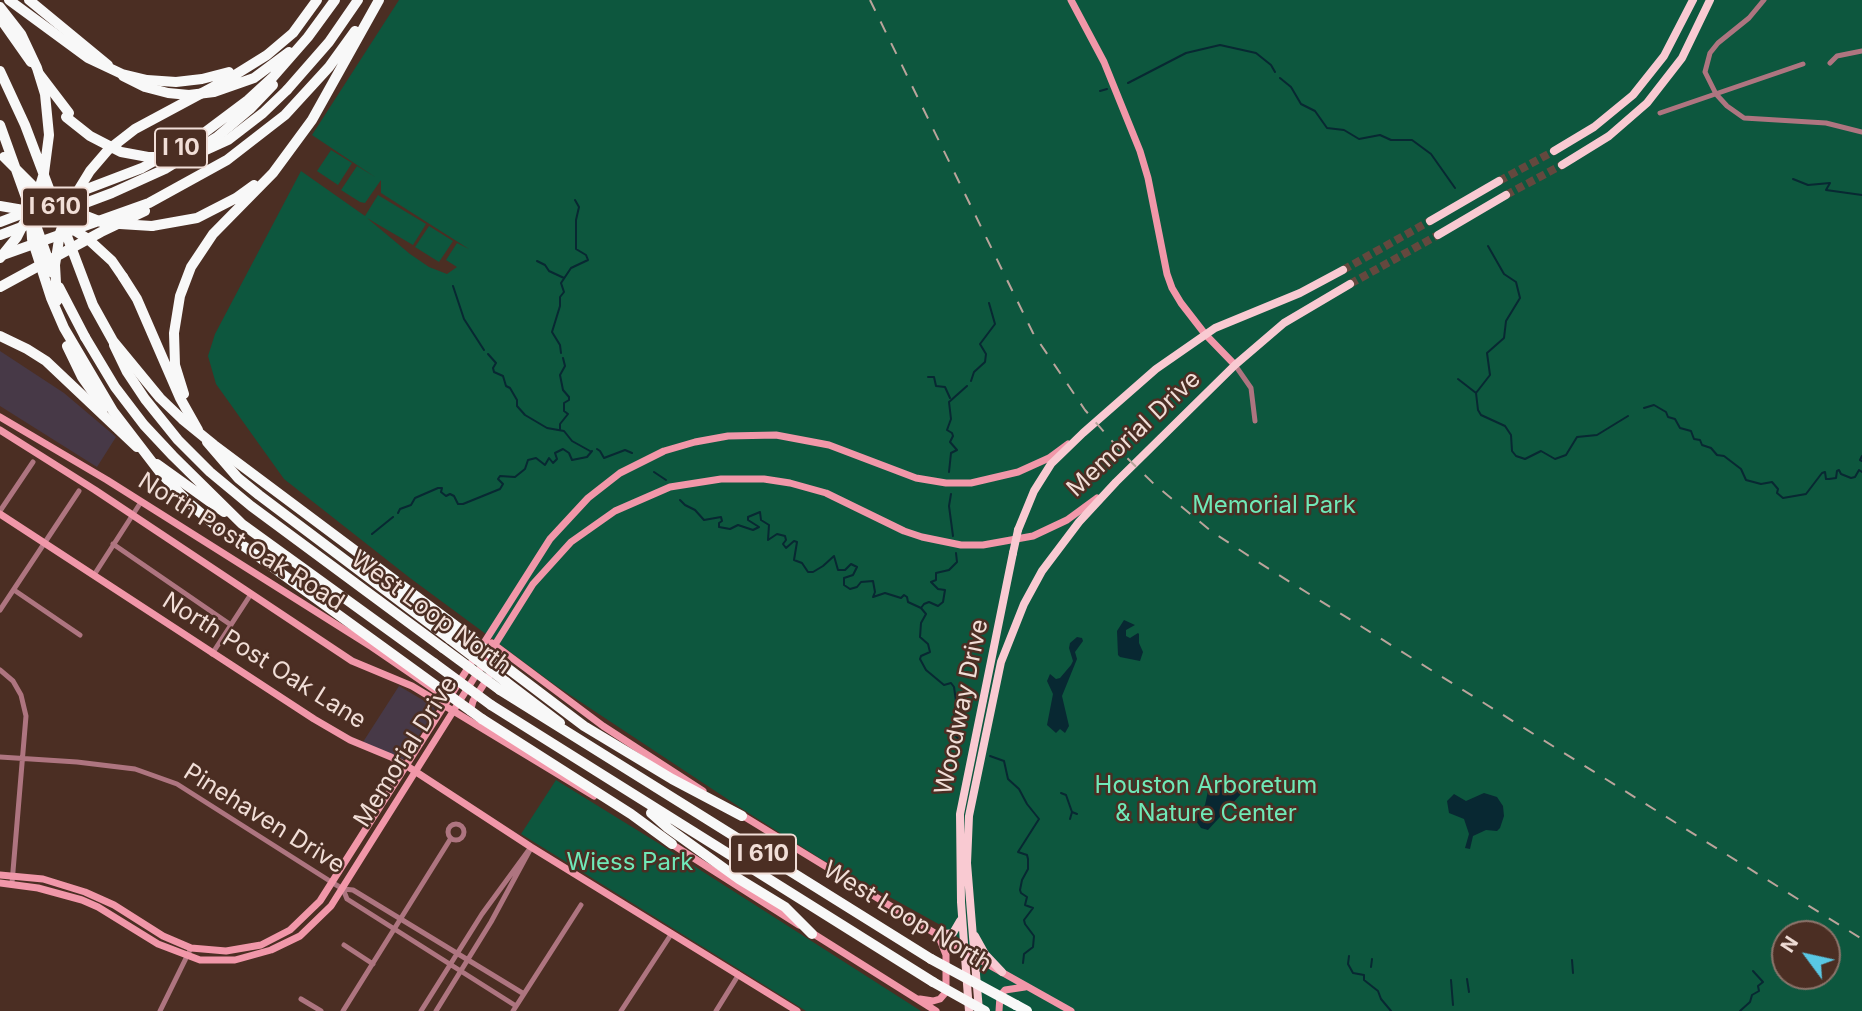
<!DOCTYPE html>
<html>
<head>
<meta charset="utf-8">
<style>
  body { margin:0 }
  #map { position:relative; width:1862px; height:1011px; overflow:hidden; background:#4b2e23; font-family:Inter,sans-serif }
  canvas { display:block }
  .north { position:absolute; left:1771px; top:920px; width:70px; height:70px; box-sizing:border-box; background:#4b2e23; border:2px solid #8d746b; border-radius:50%; rotate:303deg; font-size:19px; font-weight:700; line-height:28px; text-align:center; color:#f1ded7 }
  .north::after { content:''; display:block; margin:auto; width:24px; height:32px; background:#59c8e5; clip-path:polygon(50% 0,100% 100%,50% 72%,0 100%) }
</style>
</head>
<body>
<div id="map">
<canvas width="1862" height="1011"></canvas>
<div class="north">N</div>
</div>
<script>
const ctx = document.querySelector('canvas').getContext('2d');
ctx.lineJoin = 'round';
function paint(path, color) { ctx.fillStyle = color; ctx.fill(path, 'evenodd'); }
const shape = rows => new Path2D(rows.map(r => 'M' + r).join(''));
function strokePath(path, color, width, dash) { ctx.strokeStyle = color; ctx.lineWidth = width; ctx.lineCap = dash ? 'butt' : 'round'; ctx.setLineDash(dash || []); ctx.stroke(path); }
function label(font, color, halo, rows, align = 'center') {
  ctx.font = font + ' Inter,sans-serif'; ctx.lineWidth = 5; ctx.setLineDash([]); ctx.textBaseline = 'middle'; ctx.strokeStyle = halo; ctx.fillStyle = color; for (const [text, x, y, turn = 0] of rows) {
    ctx.save(); ctx.translate(x, y); ctx.rotate((+turn || 0) * Math.PI / 180); ctx.textAlign = isNaN(turn) ? turn : align; if (halo) ctx.strokeText(text, 0, 0); ctx.fillText(text, 0, 0); ctx.restore();
  }
}
paint(shape([
  [0,351,64,393,116,437,97,467,0,406],
  [399,686,433,706,435,710,403,760,363,742]
]), '#473947');
paint(shape([
  [399,0,1862,0,1862,1011,983,1011,976,951,944,927,821,859,750,814,555,685,410,578,284,479,216,384,208,356,215,334,301,171,365,216,378,195,426,224,413,245,367,218,410,254,429,267,447,274,457,267,446,260,457,243,469,249,381,193,381,180,365,203,360,202,341,190,357,166,375,177,312,135],
  [1785,934,1827,934,1827,976,1785,976],
  [331,150,352,163,338,185,317,171],
  [429,226,453,241,439,262,415,247],
  [556,780,658,843,921,1011,806,1011,521,834]
]), '#0d573e');
paint(shape([
  [1124,620,1135,625,1126,630,1126,636,1130,638,1138,633,1139,634,1139,643,1143,652,1140,661,1120,657,1118,655,1117,631],
  [1077,637,1082,638,1083,641,1075,652,1077,659,1062,696,1069,726,1065,733,1060,729,1056,733,1047,725,1053,694,1047,681,1050,674,1056,679,1060,678,1071,665,1073,661,1069,648,1070,643],
  [1222,780,1236,780,1241,794,1208,830,1201,828,1194,818,1205,805,1208,791,1215,782],
  [1484,793,1497,797,1503,806,1504,816,1500,828,1497,831,1486,830,1473,836,1470,849,1465,848,1469,834,1464,819,1449,813,1447,801,1454,794,1466,801]
]), '#082832');
strokePath(shape([
  [1280,78,1291,87,1301,104,1315,111,1327,128,1344,130,1359,139,1380,135,1391,140,1412,140,1431,154,1455,188],
  [1128,83,1186,53,1220,45,1256,53,1271,65,1275,72],
  [1100,91,1107,89],
  [1793,179,1808,185,1830,183,1826,190,1862,195],
  [1488,246,1504,274,1516,282,1520,298,1506,321,1504,338,1487,353,1490,375,1476,393,1478,410,1481,415,1505,426,1511,435,1512,451,1516,456,1525,459,1541,451,1555,459,1566,455,1577,437,1597,435,1628,416],
  [537,261,545,265,549,271,564,278],
  [453,286,464,319,484,350],
  [561,353,560,345,552,332,560,306,560,297,564,292,561,283,571,268,588,260,586,255,576,249,576,220,579,207,575,200],
  [488,354,496,363,493,368,494,372,503,376,506,386,510,388,517,400,517,406,525,415,547,428,564,431,572,441,590,451],
  [928,377,934,377,936,386,945,387,950,398],
  [1458,379,1476,393],
  [971,381,974,372,985,362,986,354,980,344,995,324,989,303],
  [1644,408,1654,405,1666,412,1668,417,1675,419,1680,428,1691,431,1694,439,1700,440,1702,445,1711,448,1717,455,1724,456,1741,469,1746,480,1761,484,1772,482,1778,489,1777,493,1783,498,1806,494,1822,473,1825,472,1826,479,1829,479,1836,478,1837,471,1839,470,1841,474,1851,478,1855,477,1859,470,1862,472],
  [560,429,560,424,568,414,564,411,564,403,569,400,569,397,563,390,560,375,565,366,563,358],
  [597,449,600,451,604,458,625,450,632,453],
  [1862,456,1860,460,1862,461],
  [654,472,666,480],
  [949,472,951,453,957,450,950,442,953,436,952,433,947,430,951,419,949,402,967,386],
  [951,494,949,506,953,536],
  [680,500,685,505,695,510,704,520,721,517,722,521,719,523,719,527,730,529,738,525,753,530,759,527,748,520,748,517,760,512,761,520,769,525,768,540,777,534,785,536,786,540,783,544,786,548,794,541,797,542,794,560,802,563,808,572,813,572,823,566,834,556,838,570,845,570,851,564,857,567,853,575,844,578,844,585,850,589,857,587,861,582,873,581,875,592,873,597,885,593,901,598,904,595,907,597,908,602,921,608],
  [398,513,400,509,411,505,415,498,438,488,442,488,441,492,446,496,450,494,454,496,458,504,463,504,500,489,503,484,498,479,500,476,515,477,525,469,528,460,536,458,545,465,549,458,553,463,557,459,555,453,563,449,569,453,572,460,587,457,592,451],
  [372,534,393,517],
  [956,553,957,562,949,570,936,573,936,580,931,582,938,589,945,590,943,602,938,606,929,602,924,604,921,608,926,614,921,623,920,637,928,644,930,652,921,656,920,659,926,670,944,685,951,683,954,687,956,701,953,725,956,736,962,743],
  [990,756,1004,761,1008,779,1019,789,1027,804,1039,819,1018,852,1027,855,1028,859,1028,869,1022,880,1020,890,1021,893,1027,897,1025,905,1033,908,1024,920,1025,924,1034,936,1033,947,1024,954,1023,963],
  [1061,793,1066,795,1072,812,1077,814,1072,812,1070,819],
  [1349,956,1348,964,1353,973,1364,975,1364,980,1378,991,1381,999,1391,1011],
  [1572,960,1573,973],
  [1371,967,1372,959],
  [1467,979,1469,992],
  [1451,980,1453,1005],
  [1740,1011,1750,1002,1752,995,1759,991,1758,986,1763,982,1753,971]
]), '#082832', 2);
strokePath(shape([
  [1499,181,1554,151],
  [1506,195,1562,165],
  [1343,270,1430,221],
  [1350,284,1438,235]
]), '#64483e', 8, [8, 4]);
strokePath(shape([
  [1764,0,1749,18,1718,43,1710,53,1705,72,1716,94,1727,106,1744,118,1826,123,1862,132],
  [1830,63,1837,56,1862,51],
  [1660,113,1803,64],
  [1235,365,1251,388,1255,421],
  [0,511,33,462],
  [113,544,231,625],
  [94,575,141,502],
  [14,590,80,635],
  [0,610,79,491],
  [212,654,251,594],
  [0,670,13,681,21,695,26,716,12,883],
  [0,757,77,762,135,769,177,784,333,883,343,889,353,890,524,994],
  '448 832a8 8 0 1 1 16 0a8 8 0 1 1-16 0Z',
  [343,889,347,899,516,1006],
  [344,945,373,964],
  [301,999,321,1011],
  [160,1011,191,948],
  [343,1011,451,838],
  [421,1011,482,914,531,847],
  [436,1011,491,922,531,848],
  [513,1011,581,905],
  [621,1011,672,933],
  [716,1011,739,974]
]), '#ae7580', 5);
strokePath(shape([
  [1071,0,1104,62,1140,151,1148,178,1167,274,1172,288,1181,303,1205,334,1235,365],
  [0,417,107,480,372,647,435,690],
  [0,430,95,490,352,661,412,686,594,796],
  [0,514,314,719,350,740,391,757,407,766,531,847,797,1011],
  [492,643,603,726,703,791],
  [470,712,473,701,494,668,504,663],
  [740,814,964,951,1071,1011],
  [670,843,799,925],
  [0,875,43,879,85,892,114,905,163,936,191,948,226,951,261,945,290,930,320,901,550,539,588,498,620,473,664,451,695,442,728,436,776,435,829,445,916,478,946,483,971,483,1018,472,1049,458,1068,444],
  [0,883,38,888,82,900,98,907,158,944,200,960,235,960,271,950,300,936,331,906,533,584,571,542,615,511,670,487,721,479,764,479,790,483,826,493,904,531,922,537,961,545,983,545,1033,536,1067,520,1097,498],
  [809,931,936,1011],
  [920,999,933,1001,940,999,946,992,946,955,939,937],
  [999,1011,1000,996,1005,990,1025,987]
]), '#f197a9', 7);
strokePath(shape([
  [1554,151,1594,127,1633,95,1664,56,1693,0],
  [1562,165,1609,136,1647,103,1682,58,1710,0],
  [1430,221,1499,181],
  [1438,235,1506,195],
  [1018,530,1034,491,1051,464,1083,433,1156,369,1215,328,1300,293,1343,270],
  [938,935,953,933,960,921],
  [975,936,985,954,1002,972],
  [969,1011,961,902,960,814,1013,553],
  [979,1011,967,863,969,816,1001,662,1024,604,1042,571,1079,522,1116,482,1235,365,1284,323,1350,284]
]), '#f9cad2', 8);
strokePath(shape([
  [29,0,108,65],
  [0,18,31,62],
  [40,75,69,113],
  [123,76,145,87,168,93,189,95,214,92,254,78,289,52],
  [230,78,267,55,293,33,317,0],
  [287,90,329,42,358,0],
  [0,222,142,168,204,133,248,100,273,77,308,37,335,0],
  [152,226,197,218,236,198,254,185],
  [0,235,112,193,165,169,217,137,250,109,273,85],
  [0,256,149,203,227,160,285,115,329,67,355,31],
  [123,277,137,299,180,398,198,430],
  [0,287,101,232,145,211],
  [0,336,27,349,46,361,137,447],
  [85,337,115,387,144,425,173,456,242,524,434,663],
  [114,345,127,372,145,399,178,440,210,472,251,506,443,648],
  [184,394,175,365,174,333,180,296,191,267,213,234,273,173,312,120,379,0],
  [207,442,238,478,259,495,450,639],
  [157,464,224,512],
  [386,583,454,632],
  [506,667,584,726,672,779,742,816],
  [506,682,560,723],
  [500,690,931,959],
  [491,705,933,982],
  [482,719,631,814,672,844],
  [651,813,668,828,739,879,785,907,812,934],
  [1016,1005,1027,1011]
]), '#f8f8f8', 10);
strokePath(shape([
  [870,0,1033,333,1085,410,1125,456,1154,484,1211,531,1258,562,1862,939]
]), '#baa49b', 2, [12, 12]);
strokePath(shape([
  [1013,553,1018,530]
]), '#f9cad2', 8);
strokePath(shape([
  [9,0,88,58,122,74,147,80,176,82,202,79,229,72],
  [0,7,21,34,37,68,45,94,49,135,44,173,36,199,17,237,0,258],
  [0,71,25,125,93,305,113,341,160,398,182,419,214,445,464,632,506,667],
  [66,117,90,136,121,152,148,157,181,157,206,150,228,140,263,113,287,90],
  [0,125,53,273],
  [4,157,41,194],
  [0,206,35,212,63,223,88,239,112,261,123,277],
  [63,207,104,223,152,226],
  [30,208,32,239,51,298,64,328,113,411,159,471,189,503,216,526,482,719],
  [59,287,85,337],
  [57,301,55,265,60,233,71,202,90,171,108,150,135,129,230,78],
  [67,346,82,377,104,408],
  [450,639,506,682],
  [443,648,500,690],
  [434,663,491,705],
  [931,959,1016,1005],
  [933,982,985,1011]
]), '#f8f8f8', 10);
for (const [x, y, w] of [
  [181,148,52],
  [55,207,66],
  [763,854,66]
]) { const box = new Path2D(); box.roundRect(x - w / 2, y - 19.5, w, 39, 5); ctx.fillStyle = '#4b2e23'; ctx.fill(box); strokePath(box, '#f1ded7', 2); }
label('bold 23px', '#f1ded7', null, [
  ["I 10",181,148],
  ["I 610",55,207],
  ["I 610",763,854]
]);
label('24px', '#f1ded7', '#4b2e23', [
  ["Memorial Drive",1134,434,-43],
  ["North Post Oak Road",241,542,32],
  ["West Loop North",431,613,36],
  ["North Post Oak Lane",264,661,32],
  ["Woodway Drive",962,707,-78],
  ["Memorial Drive",406,752,-58],
  ["Pinehaven Drive",264,819,32],
  ["West Loop North",907,917,31]
]);
label('24px', '#6fe9b8', '#4b2e23', [
  ["Memorial Park",1274,506],
  ["Houston Arboretum",1206,786],
  ["& Nature Center",1206,814],
  ["Wiess Park",630,863]
]);
</script>
</body>
</html>
